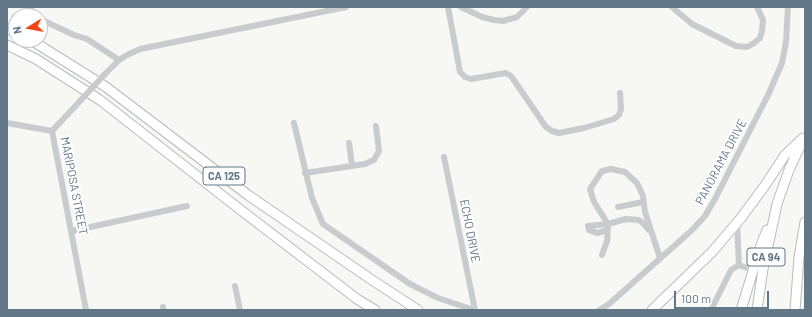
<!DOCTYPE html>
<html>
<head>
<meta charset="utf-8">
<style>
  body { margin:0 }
  #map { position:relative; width:812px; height:317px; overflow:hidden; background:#f7f7f3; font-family:Barlow,sans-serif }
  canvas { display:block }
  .frame { position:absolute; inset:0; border:8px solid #627787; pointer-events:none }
  .north { position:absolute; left:8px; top:8px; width:40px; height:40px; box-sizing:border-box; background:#fff; border:1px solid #c0c9cf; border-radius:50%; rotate:259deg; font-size:11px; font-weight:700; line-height:16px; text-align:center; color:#627787 }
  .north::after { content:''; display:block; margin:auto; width:14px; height:18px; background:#f64514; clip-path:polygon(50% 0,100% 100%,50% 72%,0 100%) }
  .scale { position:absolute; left:674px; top:291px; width:95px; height:18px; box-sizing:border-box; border:2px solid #627787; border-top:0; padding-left:5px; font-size:12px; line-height:14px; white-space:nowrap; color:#627787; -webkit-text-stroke:3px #fff; paint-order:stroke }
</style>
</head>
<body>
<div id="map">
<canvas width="812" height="317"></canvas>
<div class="frame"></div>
<div class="north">N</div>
<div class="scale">100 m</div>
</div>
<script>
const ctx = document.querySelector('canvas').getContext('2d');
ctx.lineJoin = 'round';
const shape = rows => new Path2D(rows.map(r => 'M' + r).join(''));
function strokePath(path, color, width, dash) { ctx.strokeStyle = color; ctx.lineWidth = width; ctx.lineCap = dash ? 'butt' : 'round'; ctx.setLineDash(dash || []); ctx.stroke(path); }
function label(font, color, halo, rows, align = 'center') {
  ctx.font = font + ' Barlow,sans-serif'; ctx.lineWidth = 4; ctx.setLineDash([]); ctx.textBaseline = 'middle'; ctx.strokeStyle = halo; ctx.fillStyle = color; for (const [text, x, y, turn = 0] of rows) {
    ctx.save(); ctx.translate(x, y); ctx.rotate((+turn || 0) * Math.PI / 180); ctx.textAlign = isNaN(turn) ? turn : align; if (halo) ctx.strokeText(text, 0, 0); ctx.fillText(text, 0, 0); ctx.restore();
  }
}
const highway = shape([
  [7,28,16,33],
  [31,40,106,87,248,195,372,280,418,310],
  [7,45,36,59,100,100,242,211,357,299,375,310],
  [652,310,712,252,741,218,766,184,785,155,803,138],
  [741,310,760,248,767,230],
  [757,310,763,269,777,204,789,170,802,142],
  [795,310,799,257,805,222]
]);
strokePath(highway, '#b8bcbf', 11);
strokePath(shape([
  [29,7,35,16],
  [448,7,460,72,465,77,471,79,506,73,511,76,546,127,552,131,559,133,584,128,614,119,619,115,621,109,620,93],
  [461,7,482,17,494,20,503,21,517,17,527,7],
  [672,7,692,24,736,46,747,47,754,43,760,38,762,31,763,20,757,7],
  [40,19,74,35,87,39,119,60],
  [105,74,119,60,127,55,140,49,346,7],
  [7,123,52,131],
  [294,123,312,198,323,224,410,284,438,298,474,310],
  [52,131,86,310],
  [52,131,81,100],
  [349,143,352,165],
  [444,157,475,310],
  [305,173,365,164,374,160,379,151,376,126],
  [618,207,643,202],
  [737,223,739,265],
  [608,227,605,231,597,233,589,230,588,226,608,224,594,202,590,189,602,171,611,169,625,172,637,183,643,196,645,212,660,258],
  [72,231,187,206],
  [602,255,607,241,608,224,626,219,639,220,644,224,649,230],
  [235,286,240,310],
  [163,307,163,310],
  [599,310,609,304,691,231,705,216,715,199,769,93,782,63,786,42,788,7],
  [711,310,731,270,739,265,753,270]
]), '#c8cccf', 6);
strokePath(highway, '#fff', 9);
strokePath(shape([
  [81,100,105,74]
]), '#c8cccf', 6);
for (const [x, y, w] of [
  [224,176,42],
  [766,257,38]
]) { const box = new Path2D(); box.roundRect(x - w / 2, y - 9, w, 18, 3); ctx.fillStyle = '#fff'; ctx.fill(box); strokePath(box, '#627787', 1); }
label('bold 11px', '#627787', null, [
  ["CA 125",224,176],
  ["CA 94",766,257]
]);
label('12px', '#627787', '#fff', [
  ["PANORAMA DRIVE",721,162,-62],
  ["MARIPOSA STREET",74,186,79],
  ["ECHO DRIVE",470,231,79]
]);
</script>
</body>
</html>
